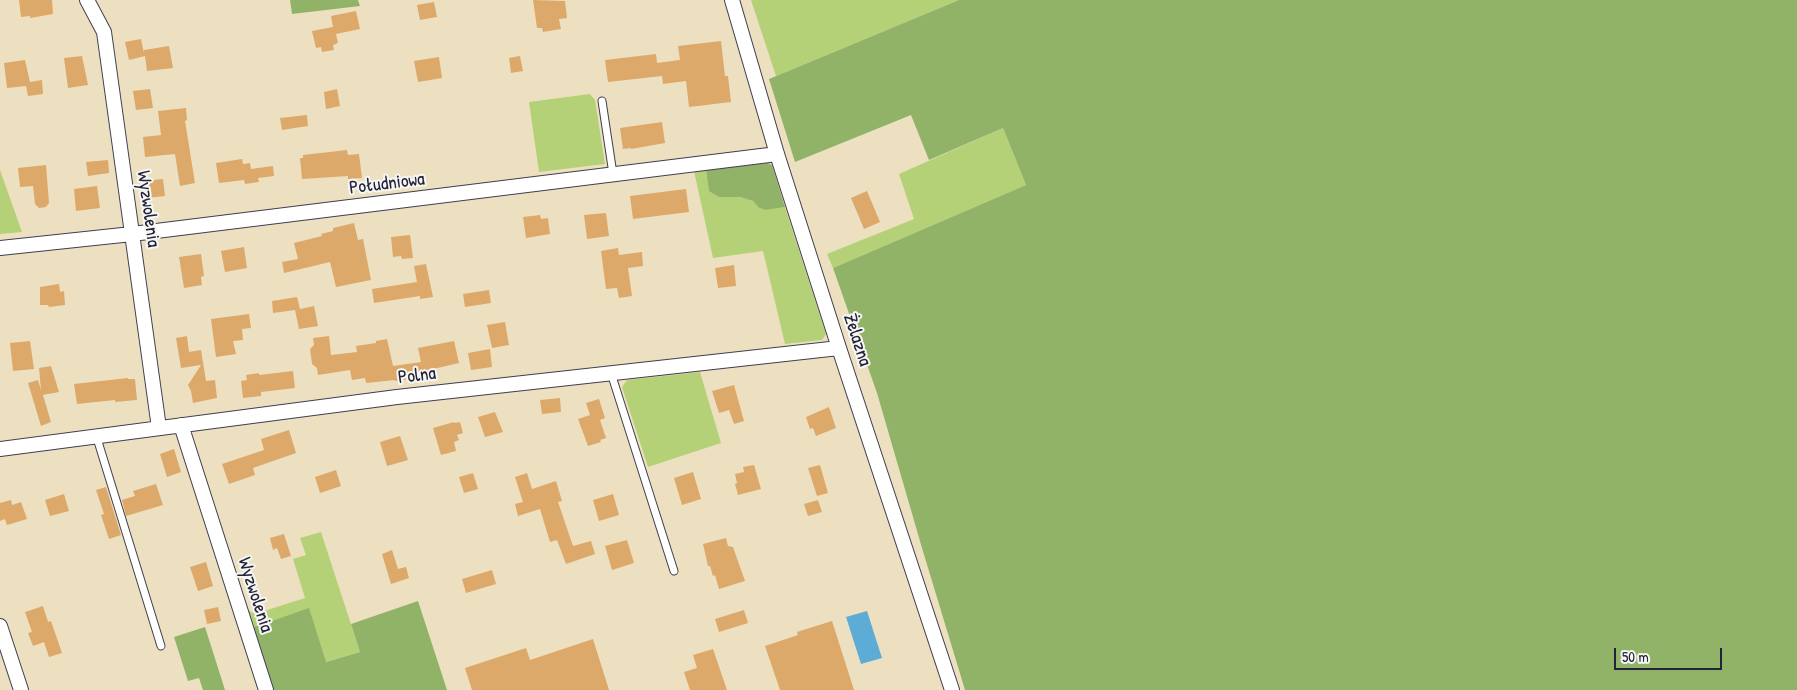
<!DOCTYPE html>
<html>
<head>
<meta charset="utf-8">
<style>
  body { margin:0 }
  #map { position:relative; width:1797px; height:690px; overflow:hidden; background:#ede0c0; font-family:"Patrick Hand",sans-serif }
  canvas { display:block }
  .scale { position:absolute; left:1614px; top:648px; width:108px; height:22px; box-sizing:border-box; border:2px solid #22223b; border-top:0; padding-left:6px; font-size:15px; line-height:18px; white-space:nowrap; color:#22223b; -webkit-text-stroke:4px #f6f6f2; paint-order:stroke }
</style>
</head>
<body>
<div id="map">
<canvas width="1797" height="690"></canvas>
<div class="scale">50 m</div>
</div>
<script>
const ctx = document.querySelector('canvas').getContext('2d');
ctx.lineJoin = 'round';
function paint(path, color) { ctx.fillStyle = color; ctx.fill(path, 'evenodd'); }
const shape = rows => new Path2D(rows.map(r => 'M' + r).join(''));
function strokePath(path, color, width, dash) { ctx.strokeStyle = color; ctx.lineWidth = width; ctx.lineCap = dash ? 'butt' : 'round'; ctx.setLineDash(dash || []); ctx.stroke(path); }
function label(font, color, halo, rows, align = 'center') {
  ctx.font = font + ' "Patrick Hand",sans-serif'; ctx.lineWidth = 4; ctx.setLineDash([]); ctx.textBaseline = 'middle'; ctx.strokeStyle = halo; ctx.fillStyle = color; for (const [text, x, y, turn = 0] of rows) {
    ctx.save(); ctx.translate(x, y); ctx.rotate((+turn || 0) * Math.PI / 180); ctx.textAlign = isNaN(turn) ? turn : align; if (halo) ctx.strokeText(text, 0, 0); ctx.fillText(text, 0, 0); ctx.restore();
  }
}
paint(shape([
  [751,0,959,0,776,76],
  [590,94,595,100,605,164,539,172,529,102],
  [1003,128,1026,185,833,268,827,254,914,219,899,174],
  [0,170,22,232,0,234],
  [706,170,709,190,719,197,740,197,753,201,759,208,766,210,785,207,826,334,822,340,785,344,763,251,713,258,694,171],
  [700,372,721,443,648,467,622,387,627,380],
  [321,532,360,652,325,662,252,628,246,609,255,614,305,598,293,559,306,555,300,538]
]), '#b5d178');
paint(shape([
  [290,0,358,0,360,6,292,14],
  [959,0,1797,0,1797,690,965,690,922,548,877,393,833,268,1026,185,1003,128,929,160,911,115,795,162,769,79],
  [768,163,772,165,785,207,766,210,759,208,753,201,740,197,719,197,709,191,706,170],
  [418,601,447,690,271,690,252,628,309,608,326,662,360,652,351,624],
  [205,627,225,690,203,690,199,678,188,681,174,637]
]), '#90b368');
paint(shape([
  [867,611,882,658,861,664,846,617]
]), '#5cacd6');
paint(shape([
  [19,0,52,0,53,14,30,18,30,16,21,17],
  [533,0,565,1,567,18,559,19,561,29,543,32,542,28,537,28],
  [434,2,437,17,420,20,417,5],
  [356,11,360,29,336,34,338,43,333,45,334,50,322,52,321,47,316,48,312,31,333,27,331,16],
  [141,39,144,53,144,50,169,46,173,68,147,71,145,56,129,60,125,42],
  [721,41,725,76,728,76,731,102,689,107,686,81,663,84,662,76,608,82,605,60,656,54,657,63,680,60,678,46],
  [82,56,88,85,68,88,64,58],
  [520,56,523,71,511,73,509,58],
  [439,57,442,78,418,82,414,61],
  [25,60,30,82,42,80,43,94,28,96,26,86,7,88,4,63],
  [150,89,153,108,136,110,133,91],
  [337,89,340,106,326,109,324,92],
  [186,108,187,120,185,121,195,183,180,186,175,154,145,157,143,137,161,135,158,111],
  [307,115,308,126,282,130,280,118],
  [662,122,665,143,631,149,631,148,623,149,620,128],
  [347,150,348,155,359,154,362,178,348,179,348,176,302,179,300,158,303,158,303,155],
  [242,159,243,164,250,163,251,169,273,166,274,176,258,178,259,182,245,184,244,180,219,183,216,163],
  [108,160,109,173,88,176,86,162],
  [46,165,49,203,46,207,39,208,35,204,33,186,20,187,18,168],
  [163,179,165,196,147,198,145,181],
  [97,186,100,208,76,211,74,189],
  [686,189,689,212,633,219,630,196],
  [867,191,880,222,864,229,851,198],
  [606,213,609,236,587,239,584,215],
  [540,215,541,219,548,218,550,234,526,238,523,217],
  [354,223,358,240,363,239,371,280,336,287,330,262,284,273,282,262,298,259,294,243,322,236,321,234,333,231,333,228],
  [410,235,413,258,402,259,401,256,393,257,391,237],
  [244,247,247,268,225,272,221,251],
  [618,248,619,255,642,252,643,266,628,268,632,296,619,298,617,288,606,289,601,251],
  [201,254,204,276,201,277,202,285,184,288,179,257],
  [426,264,433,297,420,299,420,296,374,303,372,289,417,282,414,266],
  [734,265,736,286,718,288,715,268],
  [59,284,60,292,64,291,65,305,49,307,48,305,40,305,40,287],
  [489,290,491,303,465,307,463,294],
  [297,297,300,309,314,306,318,326,299,329,295,310,273,313,272,301],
  [249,314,251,328,242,329,243,340,233,341,236,354,216,357,211,319],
  [505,322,509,345,492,348,487,325],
  [187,336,189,352,201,350,206,381,215,380,217,398,193,403,191,391,188,385,201,365,181,368,176,338],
  [329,336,331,355,357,352,356,346,376,343,376,341,387,339,393,366,421,362,418,348,454,341,459,363,416,373,417,378,395,381,395,380,366,383,365,378,352,380,350,370,318,375,317,368,312,364,310,349,314,345,313,338],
  [30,341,34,369,13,371,10,343],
  [490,349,492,367,471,370,468,353],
  [51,366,59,392,43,395,51,422,41,426,28,383,38,380,41,390,39,368],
  [293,371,295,388,261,392,261,396,243,398,241,381,247,380,246,375,259,373,259,375],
  [128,378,128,379,135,379,137,400,115,402,115,400,77,404,74,384],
  [734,385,744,421,734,424,729,410,719,413,712,391],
  [560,398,561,412,542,414,540,400],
  [599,399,605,418,600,420,606,438,600,440,601,442,588,446,578,419,590,415,586,403],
  [829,407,836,428,816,436,813,428,810,429,806,417],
  [495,412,503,432,485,437,478,417],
  [454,422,454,423,460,422,463,433,457,435,459,440,454,442,456,451,441,455,433,428],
  [289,430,296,453,253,468,255,475,229,484,222,464,264,450,261,439],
  [400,436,408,460,387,466,380,442],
  [174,449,181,472,167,477,160,454],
  [754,465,761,489,738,495,735,484,737,483,735,474,744,472,743,467],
  [820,465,828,493,817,496,808,468],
  [336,470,341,486,320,493,315,477],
  [693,472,701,499,682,505,674,478],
  [473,473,478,489,464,493,459,477],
  [527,473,532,489,556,481,562,501,558,502,573,546,591,541,595,554,566,564,557,540,550,542,540,509,518,516,515,504,523,502,515,477],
  [156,484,163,505,126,516,122,500,135,496,133,491],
  [106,487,121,535,109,539,101,515,104,514,96,490],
  [64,494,69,511,50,516,45,500],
  [613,494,619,515,599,521,593,500],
  [11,500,12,505,21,502,27,519,7,525,5,519,0,521,0,503],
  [818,500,822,512,808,516,804,504],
  [284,534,291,556,281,559,277,548,273,550,270,538],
  [726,538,728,546,733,547,745,581,719,589,715,575,713,576,710,566,708,566,703,544],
  [627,540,634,563,612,570,605,546],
  [392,550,398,569,406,567,409,578,391,584,382,554],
  [206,562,213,586,198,591,190,567],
  [492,570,496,584,466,593,462,579],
  [43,606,48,622,51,621,62,653,49,657,44,642,33,646,28,633,32,632,25,612],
  [218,607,221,621,207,624,204,610],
  [744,610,748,623,719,632,715,619],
  [832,621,854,690,780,690,765,646,798,635,797,632],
  [593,639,609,690,472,690,465,668,526,648,530,660],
  [713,649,727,690,690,690,684,672,697,668,693,655]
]), '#dca96a');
const service = shape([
  [602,101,613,174],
  [611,373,674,571],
  [96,435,161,646]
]);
const minor = shape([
  [87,0,104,32,159,428],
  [732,0,777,154,839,348,952,690],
  [0,248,132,234,777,154],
  [181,425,266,690],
  [0,449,397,397,839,348],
  [0,626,21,690]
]);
strokePath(service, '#403e4f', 9);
strokePath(minor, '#403e4f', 16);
strokePath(service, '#fff', 7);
strokePath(minor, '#fff', 14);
label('19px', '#22223b', '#f6f6f2', [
  ["Południowa",387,184,-7],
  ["Wyzwolenia",148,209,82],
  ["Żelazna",857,340,72],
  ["Polna",417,376,-7],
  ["Wyzwolenia",255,595,72]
]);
</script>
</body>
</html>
